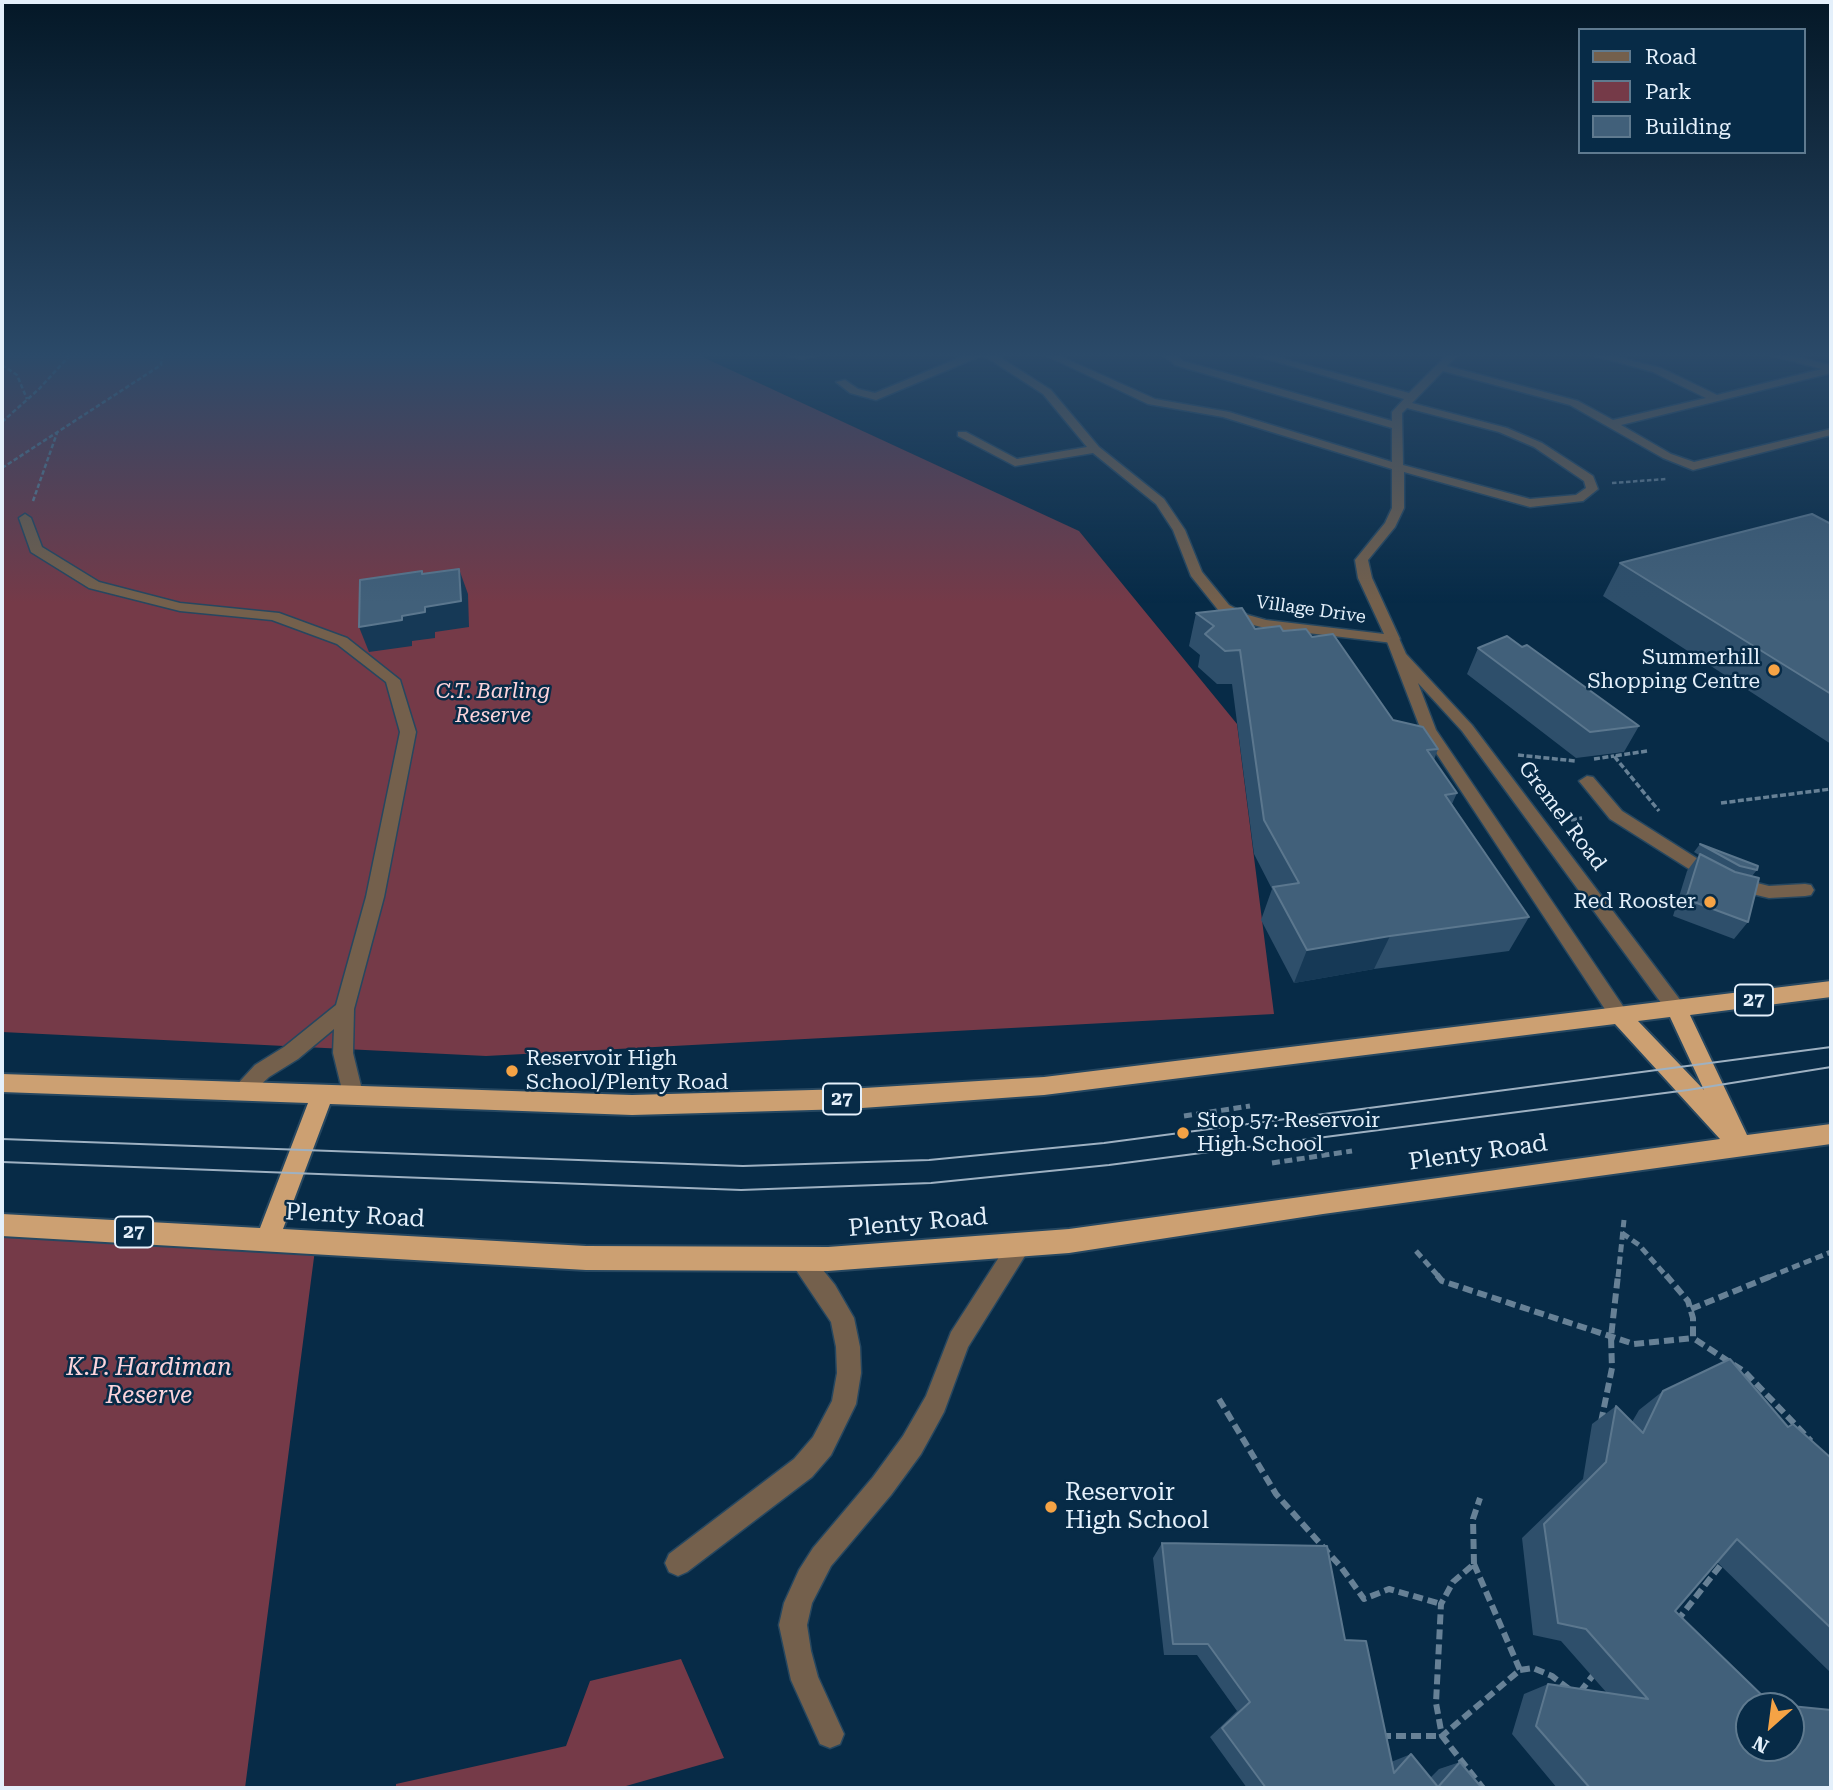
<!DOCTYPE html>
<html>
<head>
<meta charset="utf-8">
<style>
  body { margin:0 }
  #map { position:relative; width:1833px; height:1790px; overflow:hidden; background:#072b47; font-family:"Roboto Serif",serif }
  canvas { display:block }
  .frame { position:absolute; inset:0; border:4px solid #e4f0fb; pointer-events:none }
  .legend { position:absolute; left:1578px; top:28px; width:228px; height:126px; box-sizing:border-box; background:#072b47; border:2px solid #5f7a8f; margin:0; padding:9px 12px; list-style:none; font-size:21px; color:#e4f0fb }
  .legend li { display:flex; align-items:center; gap:14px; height:35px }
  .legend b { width:35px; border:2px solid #5f7a8f }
  .north { position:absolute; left:1735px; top:1692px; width:70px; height:70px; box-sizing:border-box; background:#072b47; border:2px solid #5f7a8f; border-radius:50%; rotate:208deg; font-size:19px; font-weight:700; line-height:28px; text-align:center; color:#e4f0fb }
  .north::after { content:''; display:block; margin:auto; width:24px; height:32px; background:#f5a345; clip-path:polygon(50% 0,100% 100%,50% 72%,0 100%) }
</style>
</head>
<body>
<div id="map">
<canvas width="1833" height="1790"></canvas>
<div class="frame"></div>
<ul class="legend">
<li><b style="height:9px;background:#74604c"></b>Road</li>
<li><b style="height:19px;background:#753a48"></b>Park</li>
<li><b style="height:19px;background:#41607a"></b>Building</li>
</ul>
<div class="north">N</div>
</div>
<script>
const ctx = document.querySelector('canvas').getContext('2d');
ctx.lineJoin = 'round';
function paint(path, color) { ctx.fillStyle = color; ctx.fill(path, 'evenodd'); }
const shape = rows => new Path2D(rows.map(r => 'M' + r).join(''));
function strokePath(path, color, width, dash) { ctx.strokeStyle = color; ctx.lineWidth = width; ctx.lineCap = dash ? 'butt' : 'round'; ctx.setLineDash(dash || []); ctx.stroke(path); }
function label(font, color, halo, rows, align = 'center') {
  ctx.font = font + ' "Roboto Serif",serif'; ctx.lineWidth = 5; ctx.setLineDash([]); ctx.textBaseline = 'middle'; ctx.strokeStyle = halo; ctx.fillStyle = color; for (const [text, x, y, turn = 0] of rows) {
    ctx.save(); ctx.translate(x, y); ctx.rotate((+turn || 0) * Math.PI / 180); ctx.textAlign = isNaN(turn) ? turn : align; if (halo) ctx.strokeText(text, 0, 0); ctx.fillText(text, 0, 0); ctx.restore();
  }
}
paint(shape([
  [2,353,694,353,1079,531,1237,724,1274,1014,486,1056,2,1032],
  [2,1227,316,1242,245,1788,2,1788],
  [681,1659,724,1758,619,1788,396,1788,396,1784,566,1746,590,1681]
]), '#753a48');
const service = shape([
  [777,353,821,353,822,354,802,359,777,353],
  [971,353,993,353,1051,390,1099,447,1164,499,1185,530,1202,572,1229,605,1248,615,1266,620,1384,634,1358,578,1355,560,1385,523,1392,508,1392,469,1223,417,1148,404,1041,353,1053,353,1155,399,1229,412,1392,462,1392,428,1175,365,1161,353,1172,353,1183,361,1392,421,1392,412,1404,399,1247,353,1262,353,1409,393,1449,353,1459,353,1447,366,1578,401,1613,420,1706,398,1653,372,1585,353,1601,353,1661,368,1717,395,1822,369,1762,353,1778,353,1831,365,1831,373,1621,425,1671,454,1694,462,1831,429,1831,435,1693,470,1663,458,1570,405,1443,371,1412,403,1507,428,1542,443,1593,476,1598,489,1583,501,1530,507,1404,472,1404,508,1395,527,1368,560,1372,578,1400,639,1393,643,1265,628,1238,621,1219,611,1191,576,1173,530,1156,504,1093,453,1015,466,958,436,958,432,966,432,1017,459,1087,447,1043,394,983,355,876,400,850,393,836,382,845,380,858,389,875,393,971,353],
  [1407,408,1499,432,1534,447,1584,481,1586,488,1576,495,1530,499,1403,465,1402,413,1407,408],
  [25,514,31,518,42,547,99,582,180,603,279,613,347,638,400,680,416,732,384,897,354,1009,353,1053,363,1094,360,1100,353,1103,346,1100,343,1094,333,1053,334,1029,298,1059,269,1077,249,1096,242,1099,235,1096,232,1090,255,1065,284,1047,336,1005,366,897,400,732,386,682,337,644,272,620,180,611,89,588,31,552,19,518,25,514],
  [1587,776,1593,777,1622,811,1709,866,1733,877,1769,886,1805,884,1811,885,1814,890,1811,895,1805,896,1769,898,1723,887,1697,874,1610,819,1579,781,1587,776],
  [1020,1234,1028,1237,1031,1244,1028,1251,968,1347,944,1412,921,1454,891,1495,831,1566,812,1603,807,1625,811,1651,818,1677,844,1734,840,1744,830,1748,820,1744,791,1680,779,1625,784,1603,799,1570,813,1548,873,1477,903,1436,926,1396,951,1332,1012,1237,1020,1234],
  [799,1247,807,1250,835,1285,854,1318,860,1347,861,1373,856,1404,831,1455,812,1477,687,1572,678,1576,669,1572,665,1563,669,1554,794,1459,813,1437,832,1401,837,1373,836,1347,831,1322,788,1258,791,1250,799,1247]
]);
const minor = shape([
  [1393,635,1398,636,1406,654,1472,725,1684,1005,1687,1010,1684,1015,1677,1018,1670,1015,1462,731,1418,683,1436,730,1629,1015,1626,1020,1619,1023,1612,1020,1421,730,1386,639,1393,635]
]);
const trunk = shape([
  [1831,981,1831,997,1690,1015,1747,1135,1831,1124,1831,1144,1323,1214,1069,1253,828,1271,586,1270,2,1236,2,1214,260,1228,308,1103,2,1092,2,1074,632,1095,848,1089,1044,1077,1831,981],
  [1670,1017,1704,1090,1638,1021,1670,1017],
  [1615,1024,1720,1139,1069,1229,828,1247,586,1246,283,1229,330,1104,632,1115,848,1109,1044,1095,1615,1024]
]);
strokePath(service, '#264760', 3);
strokePath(minor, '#264760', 3);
strokePath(trunk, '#264760', 4);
strokePath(shape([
  [2,365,17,375,27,399],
  [2,422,39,389,72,353],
  [2,468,161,365,162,353],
  [1612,483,1666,479],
  [33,501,57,433]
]), '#678196', 2.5, [4.5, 2.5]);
strokePath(shape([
  [1647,751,1614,756,1659,811],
  [1518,755,1575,761],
  [1594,759,1614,756],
  [1721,803,1831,789],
  [1571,820,1582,818]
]), '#678196', 3.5, [6, 2.5]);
strokePath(shape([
  [1184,1116,1250,1106],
  [1272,1163,1352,1151],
  [1622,1233,1639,1245,1667,1277],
  [1416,1251,1439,1277],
  [1618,1277,1624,1220],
  [1769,1277,1831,1252]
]), '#678196', 5, [8, 4.5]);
strokePath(shape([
  [1437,1275,1442,1281,1634,1344,1693,1338],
  [1666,1275,1688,1301,1693,1318,1693,1338,1745,1372,1811,1441],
  [1691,1309,1774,1275],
  [1219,1399,1276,1494,1341,1567,1364,1599,1389,1589,1441,1604],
  [1601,1422,1612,1368,1611,1337,1618,1275],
  [1474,1564,1520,1670,1442,1736,1436,1703,1441,1604,1453,1582,1474,1564],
  [1474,1564,1473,1519,1480,1498],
  [1677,1621,1723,1562],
  [1520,1670,1533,1668,1552,1676,1569,1689],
  [1580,1692,1594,1674],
  [1381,1736,1442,1736,1483,1788]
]), '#678196', 6, [10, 5]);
paint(service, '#74604c');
paint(minor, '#74604c');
paint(trunk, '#cca072');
strokePath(shape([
  [2,1139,743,1166,929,1160,1104,1143,1831,1047],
  [2,1162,741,1190,931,1183,1109,1165,1688,1090,1831,1067]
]), '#9eb1c2', 2);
paint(shape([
  [1831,524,1831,744,1603,596,1620,563],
  [1196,613,1255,629,1283,631,1312,637,1393,720,1438,749,1434,760,1457,793,1452,804,1529,917,1509,951,1374,969,1294,983,1261,920,1272,889,1254,854,1232,684,1217,684,1198,667,1200,655,1189,646],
  [1478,648,1639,726,1624,752,1576,758,1467,674],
  [1700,844,1757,870,1752,876,1748,922,1734,939,1673,916,1687,871,1699,855,1694,852],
  [1663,1391,1788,1427,1831,1458,1831,1673,1717,1562,1675,1611,1831,1788,1557,1788,1512,1734,1524,1694,1548,1684,1606,1692,1561,1641,1533,1635,1522,1538,1583,1479,1592,1424,1616,1406,1632,1422,1639,1410],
  [1162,1543,1345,1640,1391,1762,1411,1754,1430,1778,1439,1769,1460,1762,1482,1788,1247,1788,1210,1737,1237,1711,1197,1655,1164,1655,1153,1558]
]), '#2e4f6b');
paint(shape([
  [459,569,468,594,469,627,435,632,435,638,412,641,412,646,369,652,359,627,402,616,425,607],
  [1390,936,1374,969,1294,983,1307,950]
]), '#163956');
const building = shape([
  [1812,514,1831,524,1831,694,1620,563,1812,514],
  [459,569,461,601,425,607,425,612,402,616,402,620,359,627,360,580,422,571,422,574,459,569],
  [1242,608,1255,629,1280,626,1283,631,1306,629,1312,637,1333,634,1393,720,1423,727,1438,749,1427,750,1457,793,1445,795,1529,917,1390,936,1307,950,1273,887,1299,883,1264,820,1240,650,1225,651,1205,634,1214,626,1196,613,1242,608],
  [1507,636,1522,647,1527,645,1639,726,1590,732,1478,648,1507,636],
  [1700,844,1758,866,1757,870,1740,866,1700,844],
  [1700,854,1735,872,1759,878,1748,922,1686,899,1700,854],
  [1730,1359,1788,1427,1793,1424,1831,1458,1831,1628,1737,1539,1675,1611,1772,1705,1787,1706,1749,1706,1749,1748,1791,1748,1791,1706,1831,1710,1831,1788,1590,1788,1536,1726,1548,1684,1648,1699,1586,1629,1558,1623,1544,1524,1606,1462,1616,1406,1643,1433,1663,1391,1730,1359],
  [1162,1543,1327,1546,1345,1640,1366,1641,1394,1773,1411,1754,1438,1787,1460,1762,1482,1788,1266,1788,1222,1728,1250,1702,1208,1644,1173,1644,1162,1543]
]);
paint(building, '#41607a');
strokePath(building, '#5b778e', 2);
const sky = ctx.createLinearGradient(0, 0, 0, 603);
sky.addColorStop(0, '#041827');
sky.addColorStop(0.59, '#2b4a69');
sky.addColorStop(1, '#2b4a6900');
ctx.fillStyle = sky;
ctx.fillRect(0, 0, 1833, 603);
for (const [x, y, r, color] of [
  [1774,670,7,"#f5a345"],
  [1710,902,7,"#f5a345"],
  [512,1071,7,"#f5a345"],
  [1183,1133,7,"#f5a345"],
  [1051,1507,7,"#f5a345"]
]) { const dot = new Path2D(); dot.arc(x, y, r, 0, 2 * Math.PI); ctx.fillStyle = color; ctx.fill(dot); strokePath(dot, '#072b47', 2.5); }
label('18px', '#e4f0fb', '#072b47', [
  ["Village Drive",1311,610,8]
]);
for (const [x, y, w] of [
  [1754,1000,38],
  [842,1099,38],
  [134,1232,38]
]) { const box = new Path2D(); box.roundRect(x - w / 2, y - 15.5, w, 31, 5); ctx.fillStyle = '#072b47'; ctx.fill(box); strokePath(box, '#e4f0fb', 2); }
label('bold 19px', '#e4f0fb', null, [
  ["27",1754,1000],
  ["27",842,1099],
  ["27",134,1232]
]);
label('21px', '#e4f0fb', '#072b47', [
  ["Summerhill",1760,658],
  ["Shopping Centre",1760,682],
  ["Red Rooster",1696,902],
  ["Reservoir High",526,1059,"left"],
  ["School/Plenty Road",526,1083,"left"],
  ["Stop 57: Reservoir",1197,1121,"left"],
  ["High School",1197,1145,"left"]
], 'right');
label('italic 21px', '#fdd4db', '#072b47', [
  ["C.T. Barling",493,692],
  ["Reserve",493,716]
]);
label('21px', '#e4f0fb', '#072b47', [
  ["Gremel Road",1562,816,53]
]);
label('24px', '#e4f0fb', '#072b47', [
  ["Plenty Road",1478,1153,-8],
  ["Plenty Road",355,1216,3],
  ["Plenty Road",918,1223,-5]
]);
label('italic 24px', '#fdd4db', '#072b47', [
  ["K.P. Hardiman",149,1368],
  ["Reserve",149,1396]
]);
label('24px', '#e4f0fb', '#072b47', [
  ["Reservoir",1065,1493],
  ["High School",1065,1521]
], 'left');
</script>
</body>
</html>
